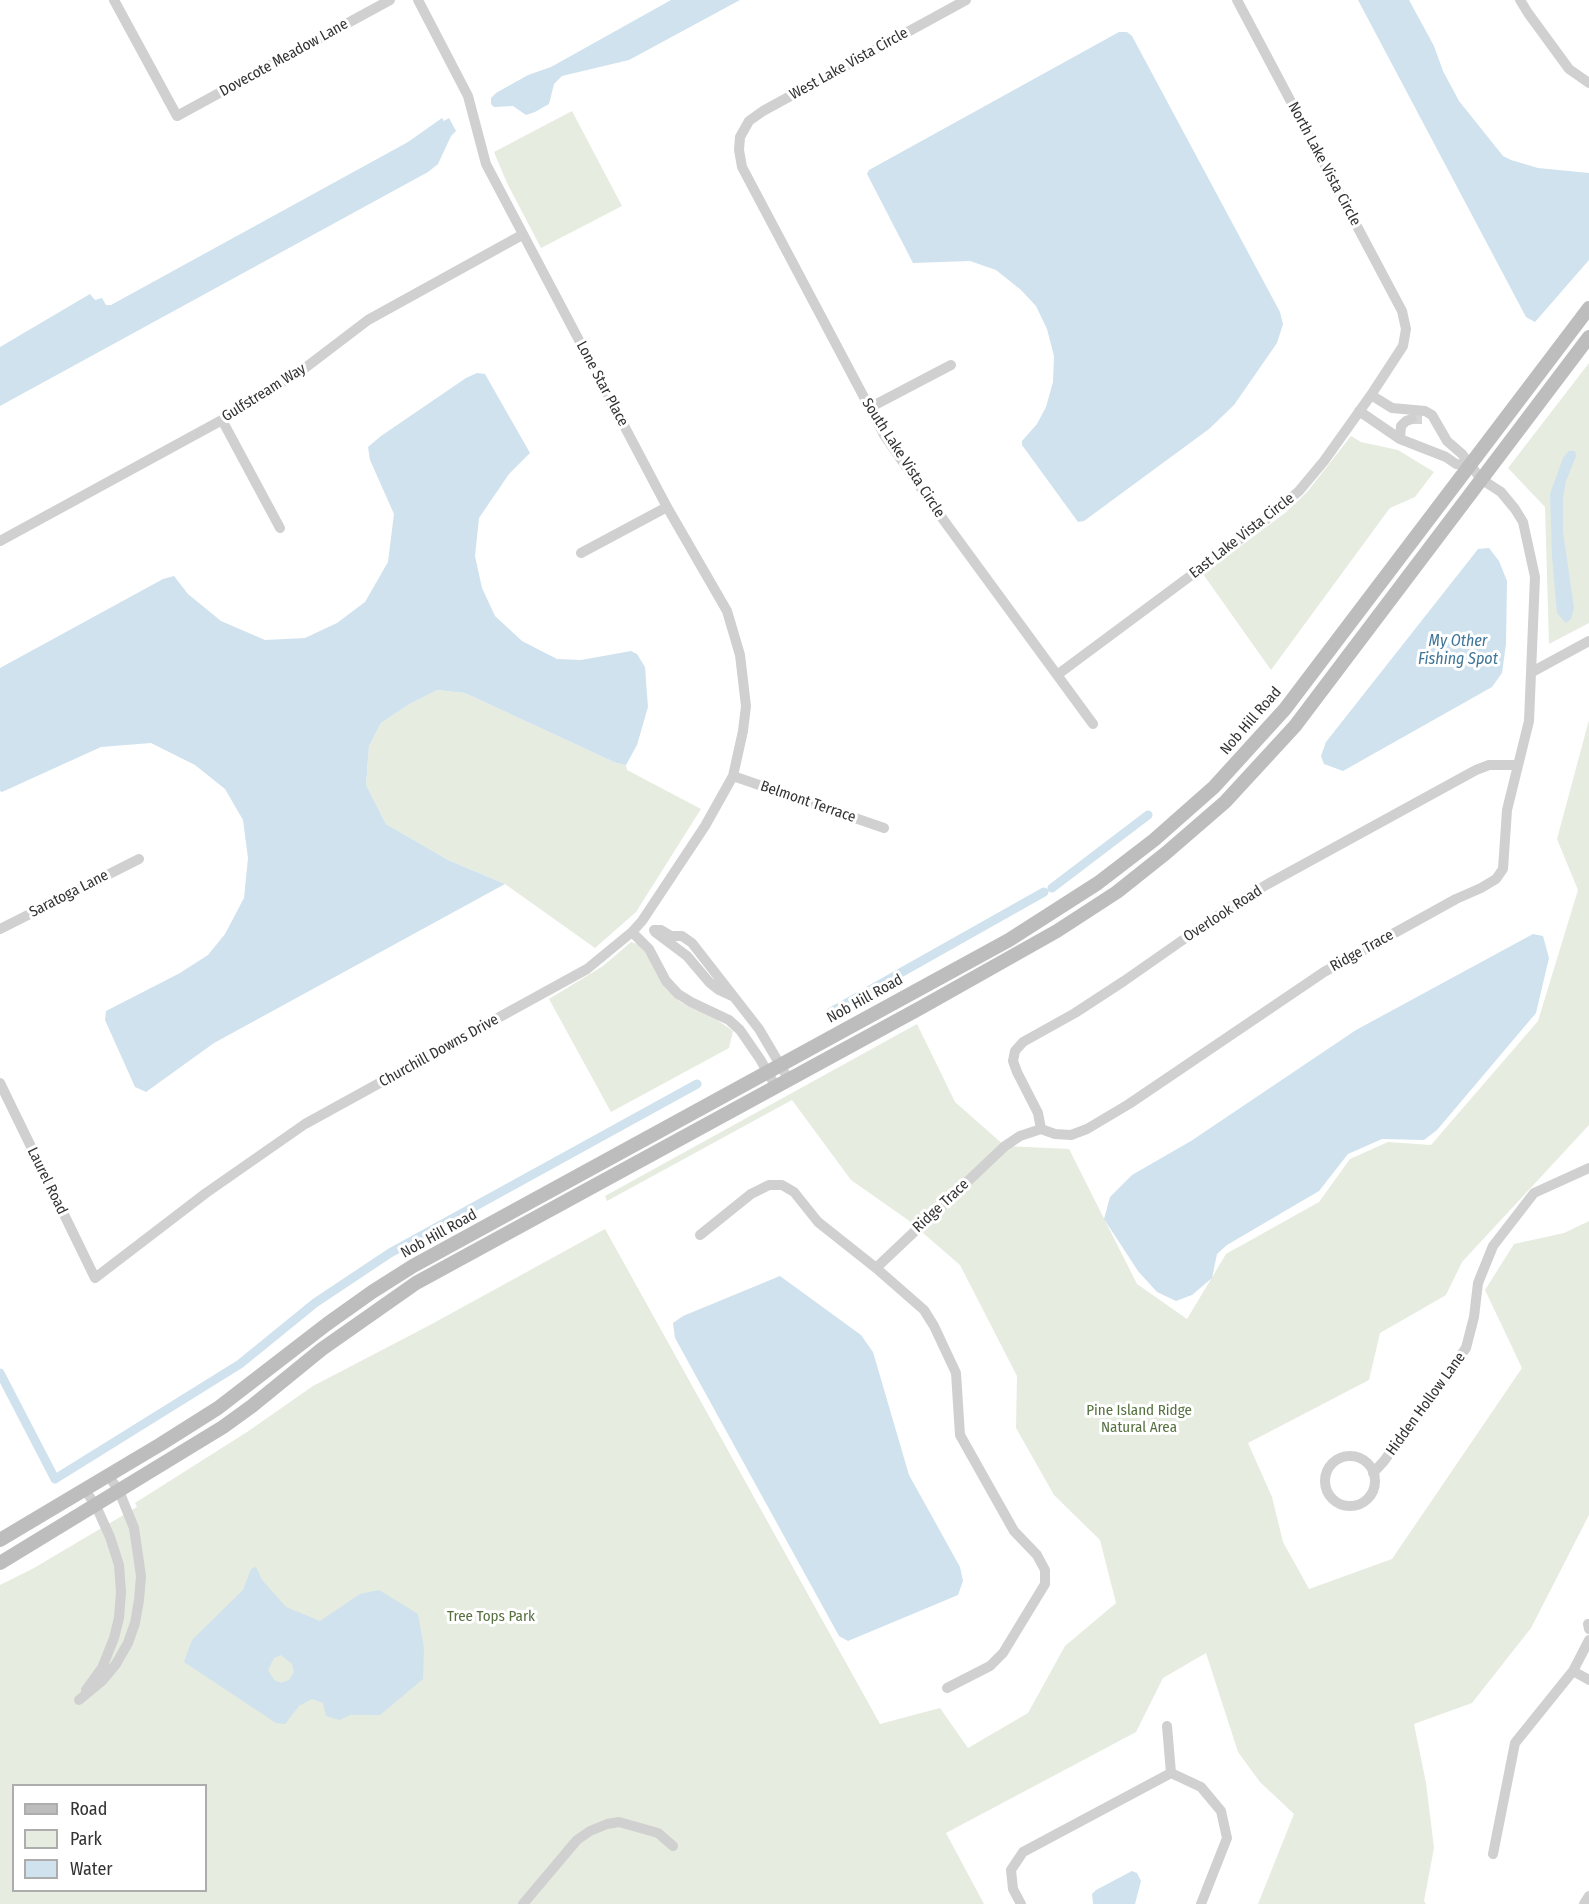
<!DOCTYPE html>
<html>
<head>
<meta charset="utf-8">
<style>
  body { margin:0 }
  #map { position:relative; width:1589px; height:1904px; overflow:hidden; background:#fff; font-family:"Fira Sans Condensed",sans-serif }
  canvas { display:block }
  .legend { position:absolute; left:12px; top:1784px; width:195px; height:108px; box-sizing:border-box; background:#fff; border:2px solid #adadad; margin:0; padding:8px 10px; list-style:none; font-size:18px; color:#333 }
  .legend li { display:flex; align-items:center; gap:12px; height:30px }
  .legend b { width:30px; border:2px solid #adadad }
</style>
</head>
<body>
<div id="map">
<canvas width="1589" height="1904"></canvas>
<ul class="legend">
<li><b style="height:8px;background:#bdbdbd"></b>Road</li>
<li><b style="height:16px;background:#e6ecdf"></b>Park</li>
<li><b style="height:16px;background:#cfe2ee"></b>Water</li>
</ul>
</div>
<script>
const ctx = document.querySelector('canvas').getContext('2d');
ctx.lineJoin = 'round';
function paint(path, color) { ctx.fillStyle = color; ctx.fill(path, 'evenodd'); }
const shape = rows => new Path2D(rows.map(r => 'M' + r).join(''));
function strokePath(path, color, width, dash) { ctx.strokeStyle = color; ctx.lineWidth = width; ctx.lineCap = dash ? 'butt' : 'round'; ctx.setLineDash(dash || []); ctx.stroke(path); }
function label(font, color, halo, rows, align = 'center') {
  ctx.font = font + ' "Fira Sans Condensed",sans-serif'; ctx.lineWidth = 6; ctx.setLineDash([]); ctx.textBaseline = 'middle'; ctx.strokeStyle = halo; ctx.fillStyle = color; for (const [text, x, y, turn = 0] of rows) {
    ctx.save(); ctx.translate(x, y); ctx.rotate((+turn || 0) * Math.PI / 180); ctx.textAlign = isNaN(turn) ? turn : align; if (halo) ctx.strokeText(text, 0, 0); ctx.fillText(text, 0, 0); ctx.restore();
  }
}
paint(shape([
  [572,111,622,206,541,248,507,183,494,152],
  [1589,363,1589,623,1549,644,1545,507,1508,468],
  [1351,436,1361,442,1398,450,1434,472,1415,497,1390,508,1384,516,1271,670,1203,574,1285,513,1307,492],
  [437,690,465,693,616,763,626,765,627,770,701,809,636,912,595,948,505,884,448,860,386,824,366,785,369,746,381,723,408,705],
  [1589,720,1589,1125,1462,1262,1446,1295,1380,1333,1369,1380,1248,1443,1272,1497,1283,1542,1309,1589,1392,1559,1522,1368,1485,1290,1514,1244,1564,1233,1589,1221,1589,1515,1531,1628,1472,1703,1414,1724,1426,1783,1434,1848,1424,1901,1426,1904,1258,1904,1294,1814,1260,1782,1238,1752,1206,1653,1163,1678,1136,1732,946,1833,984,1904,0,1904,0,1585,34,1568,137,1507,135,1503,247,1432,313,1386,430,1325,605,1229,880,1724,940,1708,968,1748,1028,1713,1065,1646,1116,1603,1100,1540,1054,1495,1016,1428,1017,1376,960,1265,908,1220,851,1180,792,1100,607,1201,605,1196,917,1024,955,1102,1005,1146,1069,1149,1137,1284,1187,1319,1226,1254,1319,1202,1350,1159,1388,1142,1431,1145,1538,1021,1578,890,1557,839],
  [14,1786,206,1786,206,1890,14,1890],
  [631,942,638,944,648,956,667,990,680,1002,713,1017,733,1031,729,1048,611,1112,549,999,603,966]
]), '#e6ecdf');
paint(shape([
  [671,0,740,0,629,60,562,76,554,84,549,104,535,112,526,115,513,106,494,107,491,104,491,98,496,93,528,75,551,67],
  [1358,0,1409,0,1434,46,1443,71,1459,101,1503,156,1511,160,1538,168,1589,173,1589,260,1535,322,1526,317],
  [1119,32,1127,32,1132,36,1280,312,1283,324,1277,343,1234,405,1209,429,1084,521,1078,522,1022,445,1022,441,1037,424,1046,407,1053,382,1054,356,1047,329,1036,306,1021,290,996,270,970,261,913,263,867,174,869,170],
  [442,118,444,121,449,118,456,131,451,136,438,164,428,172,0,406,0,347,90,294,95,300,102,298,106,305,111,305,408,142],
  [477,373,485,374,530,453,509,474,479,518,475,556,482,588,495,616,522,641,557,659,581,660,631,651,637,654,645,667,648,707,637,745,626,765,616,763,465,693,437,690,408,705,381,723,369,746,366,785,386,824,448,860,505,884,214,1043,146,1092,135,1087,105,1020,106,1011,180,973,208,955,225,934,244,898,248,858,243,820,225,789,195,765,151,743,101,747,2,792,0,791,0,668,163,579,174,576,188,594,221,621,265,640,305,638,337,623,365,602,388,562,394,514,370,460,368,447,381,436,466,378],
  [1569,451,1575,451,1576,456,1566,481,1563,498,1563,532,1574,608,1571,619,1566,623,1557,613,1552,556,1550,494,1563,458],
  [1489,548,1499,561,1507,581,1506,644,1502,673,1492,687,1343,771,1324,764,1321,756,1326,742,1471,558,1478,549],
  [1533,934,1543,936,1549,958,1536,1013,1437,1130,1424,1140,1382,1139,1348,1154,1319,1191,1227,1245,1217,1254,1212,1278,1192,1295,1176,1301,1157,1292,1138,1271,1104,1219,1110,1197,1132,1175,1191,1141,1356,1030],
  [780,1276,861,1335,873,1352,909,1475,960,1567,963,1581,958,1595,848,1641,839,1636,675,1338,673,1323,683,1316],
  [256,1567,262,1580,286,1607,320,1621,360,1594,379,1590,418,1614,424,1648,423,1679,380,1715,350,1715,340,1720,326,1716,323,1703,312,1699,299,1706,285,1724,276,1723,184,1662,192,1640,243,1590,251,1569],
  [281,1655,292,1664,294,1672,289,1680,281,1683,274,1680,268,1670,274,1658],
  [1132,1871,1137,1873,1141,1881,1135,1904,1093,1904,1092,1894,1096,1890]
]), '#cfe2ee');
strokePath(shape([
  [1052,888,1148,815],
  [831,1012,1044,892],
  [0,1373,55,1479,240,1364,315,1303,390,1253,697,1084]
]), '#cfe2ee', 9);
strokePath(shape([
  [1412,419,1423,419]
]), '#d6d6d6', 10, [10, 5]);
strokePath(shape([
  [114,0,177,116,390,0],
  [966,0,763,111,749,121,740,137,739,150,742,167,884,435,934,507,1093,724],
  [1520,0,1528,13,1569,69,1589,83],
  [869,408,951,365],
  [1359,411,1400,439,1446,457,1456,464,1471,466],
  [222,420,280,528],
  [1400,439,1401,426,1406,421,1412,419],
  [0,541,222,420,305,368,368,320,522,235],
  [581,553,667,507],
  [1532,672,1589,641],
  [1057,675,1263,522,1299,491,1324,461,1371,395,1403,346,1406,329,1402,311,1237,0],
  [733,776,884,828],
  [0,929,139,859],
  [654,930,661,930,671,936,682,936,692,943,759,1029,789,1080],
  [632,932,649,949,666,981,678,994,691,1002,729,1020,740,1030,760,1059,776,1087],
  [655,932,687,956,709,982,719,990,732,996],
  [0,1083,95,1278,206,1193,305,1124,587,969,632,932,642,921,705,826,733,776,743,731,746,706,740,655,727,611,667,507,486,164,468,96,418,0],
  [1041,1129,1038,1113,1017,1072,1013,1061,1015,1051,1023,1042,1075,1013,1124,981,1230,907,1266,885,1476,770,1489,765,1518,765],
  [700,1235,751,1194,769,1185,782,1185,794,1192,818,1222,876,1268,924,1310,934,1326,956,1373,960,1435,1014,1531,1037,1555,1045,1570,1045,1584,1003,1653,990,1666,947,1688],
  [876,1268,1005,1146,1020,1136,1041,1129,1055,1134,1071,1135,1087,1129,1129,1104,1324,972,1456,899,1481,888,1496,879,1503,869,1507,810,1529,721,1535,577,1523,522,1515,509,1501,492,1481,479,1462,454,1447,441,1432,415,1425,411,1392,408,1371,395],
  '1325 1481a25 25 0 1 1 50 0a25 25 0 1 1-50 0Z',
  [1373,1473,1384,1461,1466,1348,1474,1317,1478,1283,1493,1246,1534,1193,1589,1168],
  [85,1490,96,1506,110,1537,119,1565,121,1592,119,1618,114,1638,102,1668,86,1690],
  [1588,1624,1589,1629],
  [1573,1671,1589,1680],
  [79,1700,102,1681,116,1664,128,1643,135,1623,139,1600,141,1576,134,1528,119,1491,108,1475],
  [1167,1726,1171,1773],
  [1171,1773,1201,1787,1221,1811,1227,1838,1201,1904],
  [1493,1854,1515,1743,1573,1671,1589,1640],
  [523,1904,577,1840,590,1831,607,1824,619,1822,658,1833,673,1846],
  [1021,1904,1013,1889,1011,1870,1023,1852,1171,1773],
  [1584,1904,1589,1896]
]), '#d0d0d0', 10);
strokePath(shape([
  [0,1540,161,1444,218,1408,327,1324,372,1292,413,1266,1009,940,1098,883,1154,840,1214,787,1285,709,1589,308],
  [0,1563,223,1427,252,1406,322,1349,416,1283,922,1007,1057,931,1117,892,1166,853,1225,802,1295,726,1589,337]
]), '#bdbdbd', 14);
label('15px', '#333', '#fff', [
  ["Dovecote Meadow Lane",284,58,-29],
  ["West Lake Vista Circle",849,64,-29],
  ["North Lake Vista Circle",1324,164,62],
  ["Lone Star Place",602,384,62],
  ["Gulfstream Way",264,393,-32],
  ["South Lake Vista Circle",903,458,57],
  ["East Lake Vista Circle",1242,536,-38],
  ["Nob Hill Road",1251,721,-49],
  ["Belmont Terrace",808,802,19],
  ["Saratoga Lane",69,894,-27],
  ["Overlook Road",1223,914,-33],
  ["Ridge Trace",1362,951,-29],
  ["Nob Hill Road",865,999,-29],
  ["Churchill Downs Drive",439,1051,-29],
  ["Laurel Road",47,1181,64],
  ["Ridge Trace",941,1206,-43],
  ["Nob Hill Road",439,1234,-29],
  ["Hidden Hollow Lane",1426,1404,-54]
]);
label('15px', '#56703f', '#fff', [
  ["Pine Island Ridge",1139,1411],
  ["Natural Area",1139,1428],
  ["Tree Tops Park",491,1617]
]);
label('italic 16px', '#3f7597', '#fff', [
  ["My Other",1458,642],
  ["Fishing Spot",1458,660]
]);
</script>
</body>
</html>
